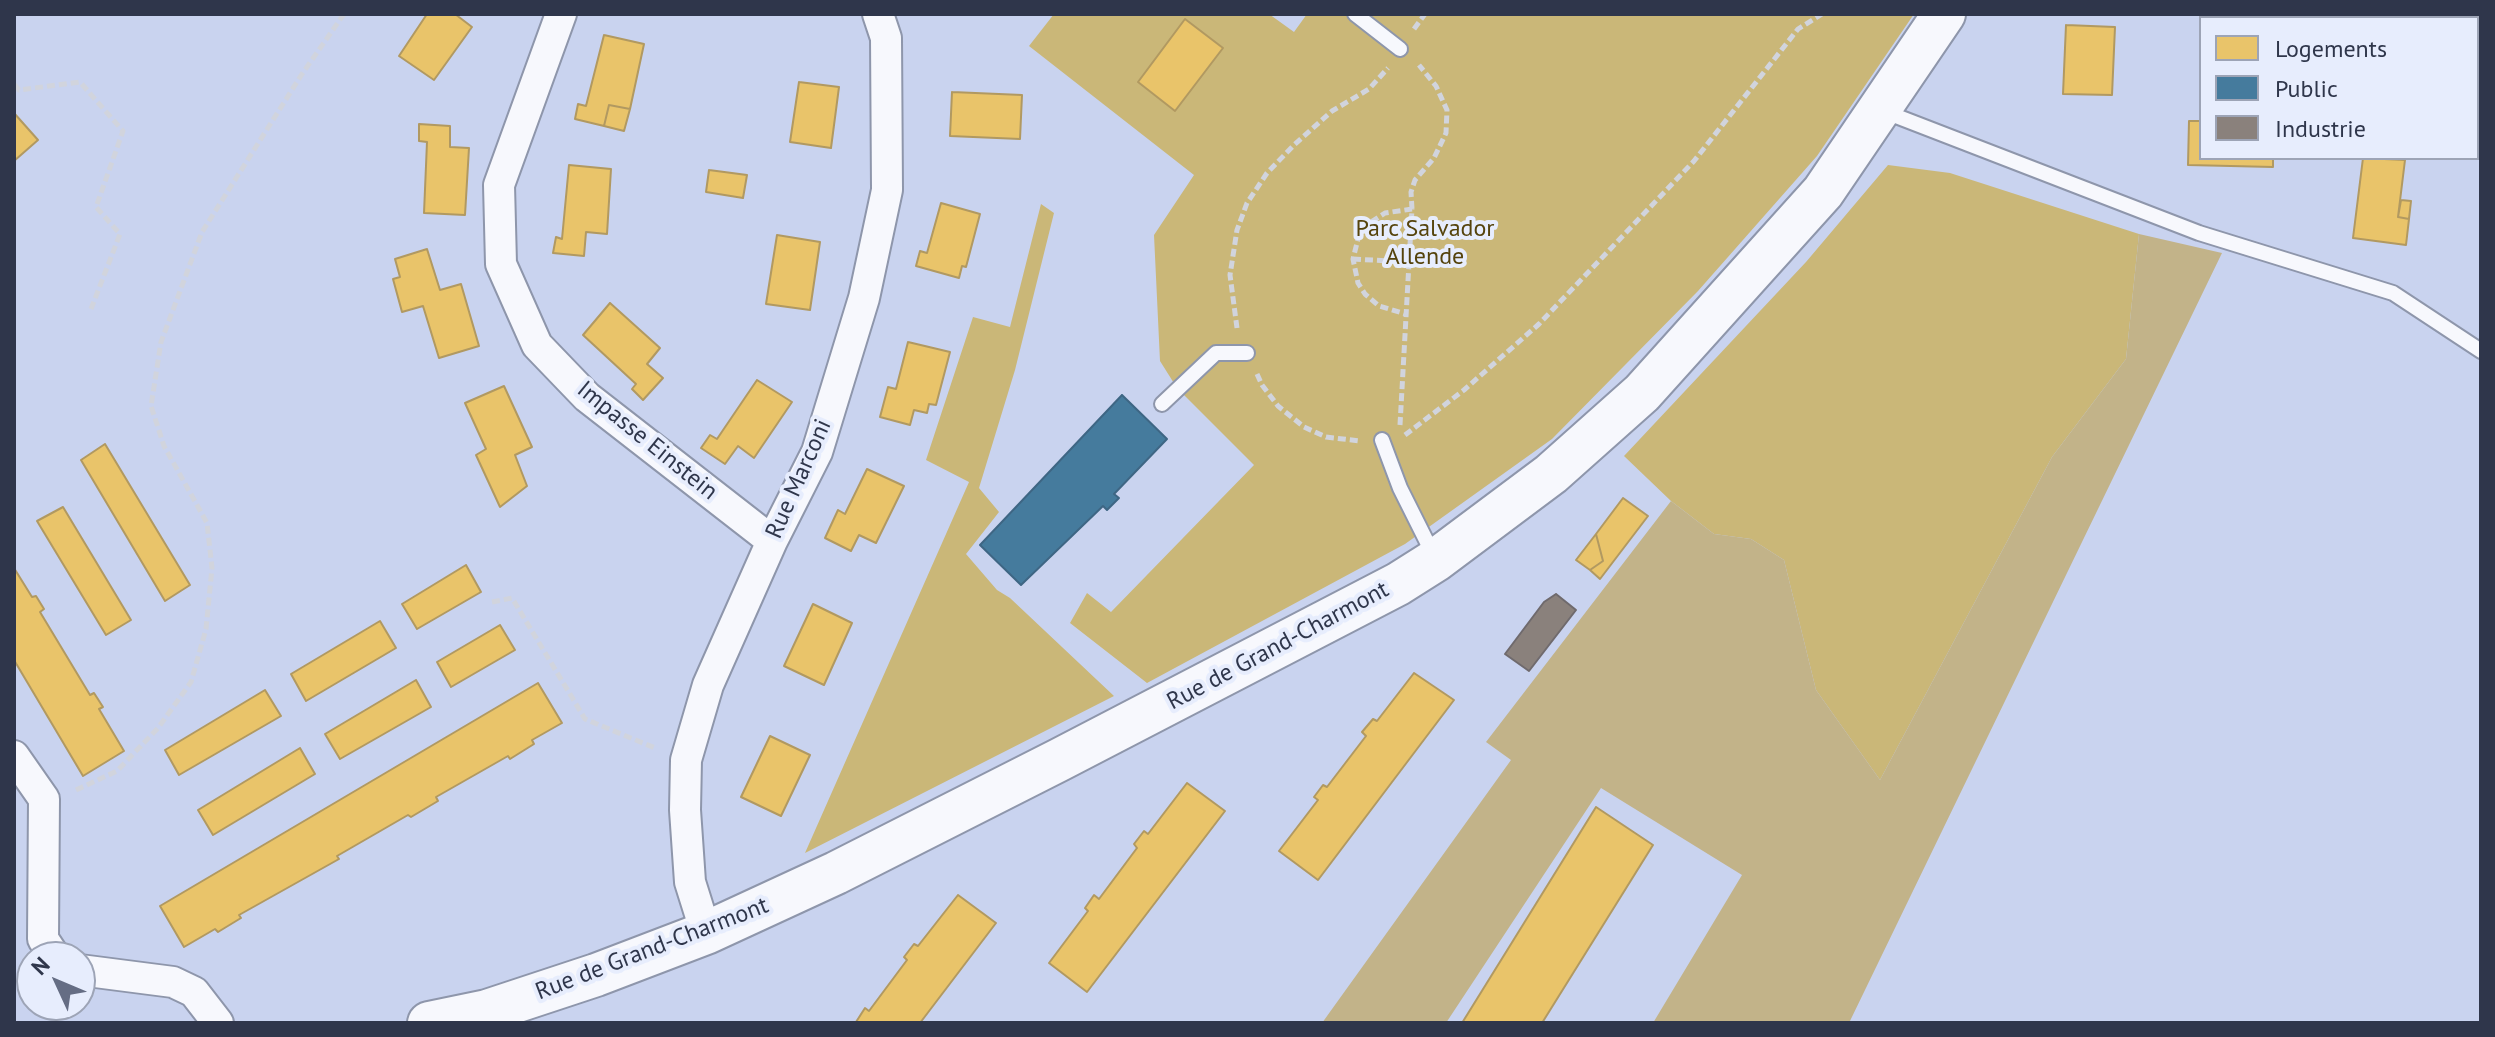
<!DOCTYPE html>
<html>
<head>
<meta charset="utf-8">
<style>
  body { margin:0 }
  #map { position:relative; width:2495px; height:1037px; overflow:hidden; background:#c9d3ef; font-family:"PT Sans",sans-serif }
  canvas { display:block }
  .frame { position:absolute; inset:0; border:16px solid #2f364b; pointer-events:none }
  .legend { position:absolute; left:2199px; top:16px; width:280px; height:144px; box-sizing:border-box; background:#e7edfd; border:2px solid #9da4b6; margin:0; padding:10px 14px; list-style:none; font-size:24px; color:#2f364b }
  .legend li { display:flex; align-items:center; gap:16px; height:40px }
  .legend b { width:40px; border:2px solid #9da4b6 }
  .north { position:absolute; left:16px; top:941px; width:80px; height:80px; box-sizing:border-box; background:#e7edfd; border:2px solid #9da4b6; border-radius:50%; rotate:314deg; font-size:22px; font-weight:700; line-height:32px; text-align:center; color:#2f364b }
  .north::after { content:''; display:block; margin:auto; width:28px; height:36px; background:#656d84; clip-path:polygon(50% 0,100% 100%,50% 72%,0 100%) }
</style>
</head>
<body>
<div id="map">
<canvas width="2495" height="1037"></canvas>
<div class="frame"></div>
<ul class="legend">
<li><b style="height:22px;background:#e9c46a"></b>Logements</li>
<li><b style="height:22px;background:#457b9d"></b>Public</li>
<li><b style="height:22px;background:#8a817c"></b>Industrie</li>
</ul>
<div class="north">N</div>
</div>
<script>
const ctx = document.querySelector('canvas').getContext('2d');
ctx.lineJoin = 'round';
function paint(path, color) { ctx.fillStyle = color; ctx.fill(path, 'evenodd'); }
const shape = rows => new Path2D(rows.map(r => 'M' + r).join(''));
function strokePath(path, color, width, dash) { ctx.strokeStyle = color; ctx.lineWidth = width; ctx.lineCap = dash ? 'butt' : 'round'; ctx.setLineDash(dash || []); ctx.stroke(path); }
function label(font, color, halo, rows, align = 'center') {
  ctx.font = font + ' "PT Sans",sans-serif'; ctx.lineWidth = 8; ctx.setLineDash([]); ctx.textBaseline = 'middle'; ctx.strokeStyle = halo; ctx.fillStyle = color; for (const [text, x, y, turn = 0] of rows) {
    ctx.save(); ctx.translate(x, y); ctx.rotate((+turn || 0) * Math.PI / 180); ctx.textAlign = isNaN(turn) ? turn : align; if (halo) ctx.strokeText(text, 0, 0); ctx.fillText(text, 0, 0); ctx.restore();
  }
}
paint(shape([
  [1054,14,1269,14,1294,32,1307,14,1914,14,1817,156,1698,291,1552,439,1405,544,1147,683,1070,623,1087,593,1111,612,1254,465,1177,388,1160,361,1154,235,1194,175,1029,46],
  [1888,165,1950,173,2139,234,2126,359,2052,457,1880,780,1816,690,1784,560,1751,539,1714,534,1671,501,1624,456,1806,262],
  [1041,204,1054,213,1015,370,979,488,999,512,966,554,997,590,1010,598,1114,696,805,853,969,482,926,460,973,317,1010,327]
]), '#cab778');
paint(shape([
  [2139,234,2222,253,1849,1023,1653,1023,1742,875,1601,788,1446,1023,1322,1023,1511,760,1486,742,1671,501,1714,534,1751,539,1784,560,1816,690,1880,780,2052,457,2126,359]
]), '#c2b389');
const homes = shape([
  [427,14,455,14,472,27,434,80,399,56,427,14],
  [2375,14,2427,14,2427,18,2375,18,2375,14],
  [1185,19,1223,48,1175,111,1138,82,1185,19],
  [2066,25,2115,27,2112,95,2063,94,2066,25],
  [604,35,644,44,630,109,609,105,604,126,575,119,578,104,586,106,604,35],
  [799,82,839,87,831,148,790,142,799,82],
  [952,92,1022,95,1020,139,950,136,952,92],
  [609,105,630,109,624,131,604,126,609,105],
  [14,113,38,140,14,161,14,113],
  [2189,121,2201,121,2201,158,2273,158,2273,167,2188,165,2189,121],
  [419,124,450,126,450,147,469,148,465,215,424,213,427,142,419,141,419,124],
  [2363,158,2405,160,2398,217,2409,219,2406,245,2353,238,2363,158],
  [569,165,611,169,607,234,586,232,584,256,553,253,556,237,562,239,569,165],
  [709,170,747,175,743,198,706,192,709,170],
  [2401,200,2411,201,2409,219,2398,217,2401,200],
  [941,203,980,214,966,267,962,266,959,278,916,266,920,251,927,253,941,203],
  [777,235,820,242,810,310,766,304,777,235],
  [427,249,440,290,461,284,479,346,439,358,423,306,402,312,393,279,400,277,395,259,427,249],
  [610,303,660,348,647,364,663,378,643,400,632,389,636,384,583,335,610,303],
  [908,342,950,352,936,405,929,404,927,413,914,410,910,425,880,417,888,387,896,389,908,342],
  [757,380,792,402,754,458,738,446,725,464,701,448,710,435,717,439,757,380],
  [504,386,532,447,515,455,527,486,500,507,476,455,486,449,465,403,504,386],
  [105,444,190,585,165,601,81,460,105,444],
  [867,469,904,486,876,543,859,535,851,551,825,538,838,510,845,514,867,469],
  [1623,498,1648,516,1600,579,1590,570,1603,561,1596,534,1623,498],
  [63,507,131,620,106,635,37,521,63,507],
  [1596,534,1603,561,1590,570,1576,560,1596,534],
  [466,565,481,592,417,629,402,604,466,565],
  [14,568,32,597,36,596,44,609,40,612,90,695,94,693,103,707,99,709,124,751,83,776,14,660,14,568],
  [813,604,852,623,824,685,784,666,813,604],
  [380,621,396,648,306,701,291,674,380,621],
  [500,625,515,650,451,687,437,662,500,625],
  [1414,673,1454,700,1318,880,1279,851,1318,800,1314,797,1323,785,1327,787,1366,736,1362,732,1373,719,1377,721,1414,673],
  [416,680,431,707,340,759,325,734,416,680],
  [538,683,562,723,532,740,534,744,510,759,508,756,436,797,438,801,411,817,408,815,337,856,339,859,239,915,241,918,218,932,215,929,184,947,160,906,538,683],
  [265,690,281,716,179,775,165,750,265,690],
  [770,736,810,755,781,816,741,797,770,736],
  [300,748,315,774,213,835,198,810,300,748],
  [1187,783,1225,811,1087,992,1049,963,1088,911,1085,908,1094,895,1099,899,1137,848,1134,844,1144,831,1148,834,1187,783],
  [1596,807,1653,845,1542,1023,1462,1023,1596,807],
  [958,895,996,923,920,1023,856,1022,865,1008,869,1011,907,960,904,957,914,944,918,946,958,895]
]);
paint(homes, '#e9c46a');
strokePath(homes, '#b19961', 2);
const public = shape([
  [1122,395,1167,439,1114,494,1119,498,1107,510,1103,506,1021,585,980,545,1122,395]
]);
paint(public, '#457b9d');
strokePath(public, '#3e6684', 2);
const industry = shape([
  [1556,594,1576,610,1529,671,1505,654,1544,602,1556,594]
]);
paint(industry, '#8a817c');
strokePath(industry, '#6f6a6d', 2);
const lane = shape([
  [1355,14,1400,49],
  [1883,111,2199,233,2393,293,2481,351],
  [1162,404,1216,353,1247,353],
  [1382,440,1400,488,1434,556]
]);
const street = shape([
  [561,14,499,185,501,264,537,345,587,397,772,541],
  [2279,14,2286,18],
  [2477,135,2481,138],
  [14,756,44,799,43,939,55,957],
  [706,933,690,882,685,810,686,760,708,685,772,541,817,452,864,298,887,190,886,38,878,14],
  [80,970,173,982,194,992,218,1023]
]);
const secondary = shape([
  [429,1023,487,1011,596,975,706,933,836,873,1059,760,1398,584,1436,560,1551,474,1642,393,1823,192,1944,14]
]);
strokePath(lane, '#8e96ab', 18);
strokePath(street, '#8e96ab', 34);
strokePath(secondary, '#8e96ab', 46);
strokePath(shape([
  [1414,29,1425,14],
  [14,84,19,90,80,82,123,131,96,207,120,234,91,309],
  [1412,209,1411,192,1415,180,1434,158,1446,133,1447,110,1436,86,1419,65],
  [1353,259,1409,262],
  [1237,328,1230,275,1237,230,1247,203,1267,173,1294,145,1332,111,1369,89,1388,68],
  [1257,374,1262,385,1278,406,1304,427,1326,437,1360,441],
  [1400,425,1412,209,1385,213,1368,224,1358,239,1353,259,1358,283,1365,294,1379,306,1406,314],
  [1405,435,1464,390,1539,324,1694,161,1798,29,1822,14],
  [492,602,512,598,585,719,655,748],
  [76,790,117,771,158,728,191,682,206,629,212,568,207,523,164,446,151,406,161,342,202,232,302,74,344,14]
]), '#d1d4dd', 5, [8, 4]);
strokePath(lane, '#f7f8fd', 14);
strokePath(street, '#f7f8fd', 30);
strokePath(secondary, '#f7f8fd', 42);
label('24px', '#55430c', '#e7edfd', [
  ["Parc Salvador",1425,229],
  ["Allende",1425,257]
]);
label('24px', '#2f364b', '#e7edfd', [
  ["Impasse Einstein",647,441,39],
  ["Rue Marconi",799,479,-66],
  ["Rue de Grand-Charmont",1278,646,-28],
  ["Rue de Grand-Charmont",652,949,-21]
]);
</script>
</body>
</html>
